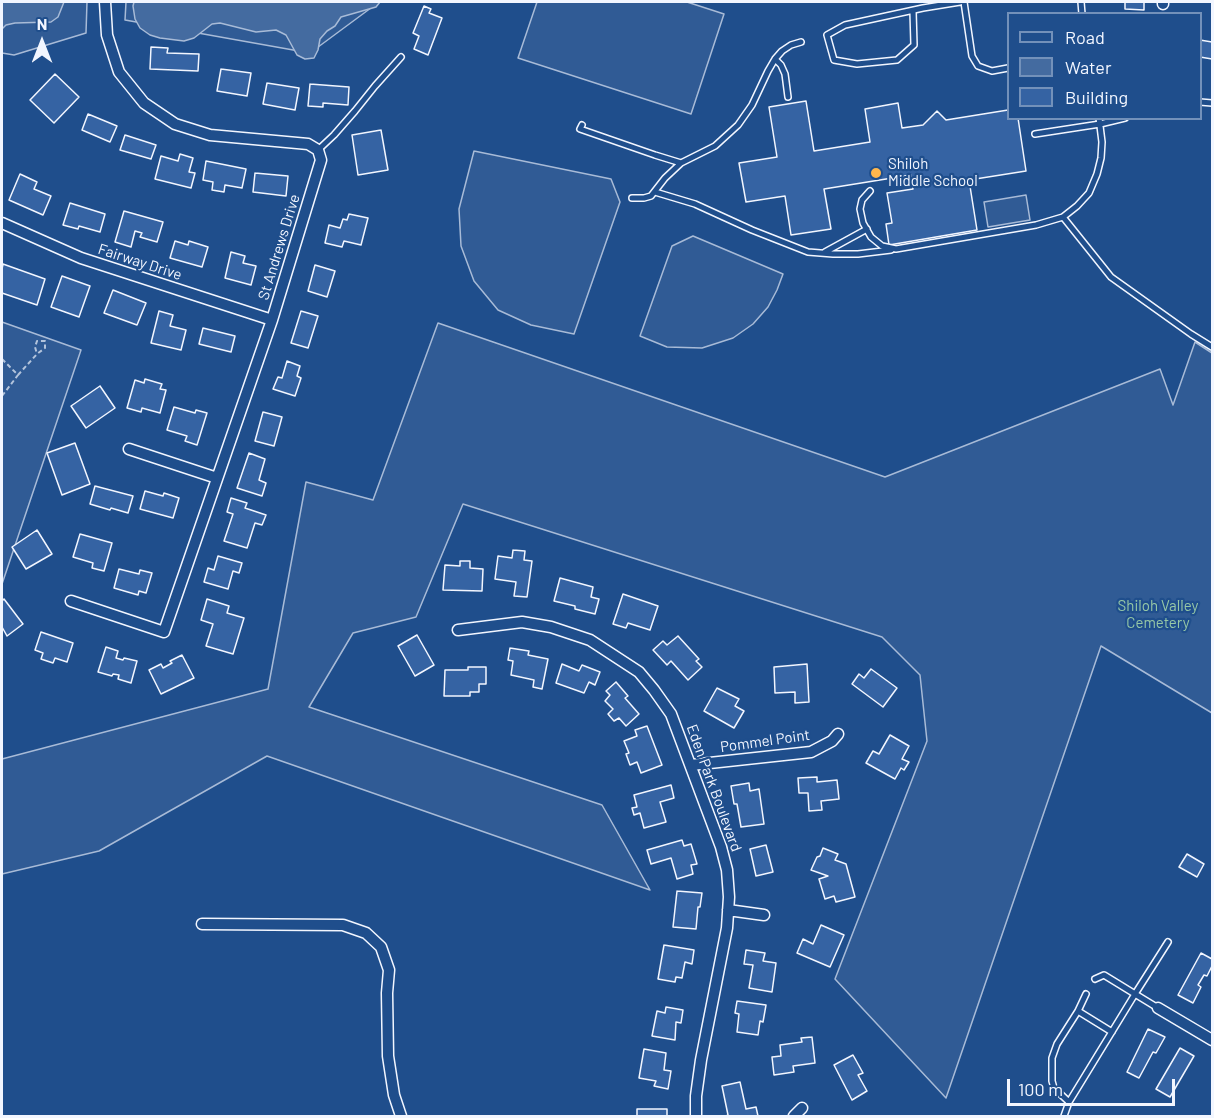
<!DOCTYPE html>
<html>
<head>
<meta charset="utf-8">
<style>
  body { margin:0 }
  #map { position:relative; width:1214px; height:1118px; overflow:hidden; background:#1f4e8c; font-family:Barlow,sans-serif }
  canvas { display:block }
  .frame { position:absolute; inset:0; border:3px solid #f2f6ff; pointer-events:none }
  .legend { position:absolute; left:1007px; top:12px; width:195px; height:108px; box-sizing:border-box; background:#1f4e8c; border:2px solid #7391ba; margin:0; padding:8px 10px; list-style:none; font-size:18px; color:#f2f6ff }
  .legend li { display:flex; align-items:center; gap:12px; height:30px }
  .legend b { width:30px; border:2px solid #7391ba }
  .north { position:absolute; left:12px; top:12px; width:60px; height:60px; -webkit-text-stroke:4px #1f4e8c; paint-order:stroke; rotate:0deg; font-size:16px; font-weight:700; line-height:24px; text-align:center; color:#f2f6ff }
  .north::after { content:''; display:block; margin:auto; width:21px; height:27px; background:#f2f6ff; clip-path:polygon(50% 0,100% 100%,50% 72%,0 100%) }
  .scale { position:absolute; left:1007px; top:1079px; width:168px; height:27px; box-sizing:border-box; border:3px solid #f2f6ff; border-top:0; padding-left:8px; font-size:18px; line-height:21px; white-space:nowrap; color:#f2f6ff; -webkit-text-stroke:4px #1f4e8c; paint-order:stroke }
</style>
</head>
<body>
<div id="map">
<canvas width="1214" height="1118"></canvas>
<div class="frame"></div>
<ul class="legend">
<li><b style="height:8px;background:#1f4e8c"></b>Road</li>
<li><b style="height:16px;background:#446ba0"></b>Water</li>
<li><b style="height:16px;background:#3563a3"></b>Building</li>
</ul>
<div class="north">N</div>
<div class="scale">100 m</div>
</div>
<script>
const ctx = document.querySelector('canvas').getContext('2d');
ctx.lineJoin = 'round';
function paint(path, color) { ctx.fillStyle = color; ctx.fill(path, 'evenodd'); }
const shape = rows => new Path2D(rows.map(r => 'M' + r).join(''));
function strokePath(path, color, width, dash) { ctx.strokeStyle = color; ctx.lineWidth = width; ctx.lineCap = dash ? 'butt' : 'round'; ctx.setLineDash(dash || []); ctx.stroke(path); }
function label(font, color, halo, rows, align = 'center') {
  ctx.font = font + ' Barlow,sans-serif'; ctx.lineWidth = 4.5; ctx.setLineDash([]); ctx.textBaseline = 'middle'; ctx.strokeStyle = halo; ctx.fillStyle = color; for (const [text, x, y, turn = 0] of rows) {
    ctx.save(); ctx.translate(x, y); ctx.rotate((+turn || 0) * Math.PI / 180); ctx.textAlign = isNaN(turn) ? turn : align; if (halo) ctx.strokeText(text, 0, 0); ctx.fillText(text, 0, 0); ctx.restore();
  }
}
const built = shape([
  [2,2,87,2,86,33,14,55,2,53,2,2],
  [126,2,379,2,310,53,125,20,126,2],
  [537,2,687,2,724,14,691,114,518,58,537,2],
  [474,151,611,179,620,202,574,334,531,325,498,310,474,281,461,246,459,209,474,151],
  [1026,195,1030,220,988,227,984,202,1026,195],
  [693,236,783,274,777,290,768,307,753,324,733,338,702,348,667,347,640,336,672,246,693,236],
  [2,322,81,350,2,584,2,322],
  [438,323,885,477,1160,369,1173,405,1195,342,1212,353,1212,713,1101,646,946,1098,835,979,927,741,920,675,882,637,463,504,416,617,353,633,309,707,602,805,650,890,267,756,99,851,2,874,2,759,268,689,306,482,373,500,438,323]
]);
paint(built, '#305b95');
strokePath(built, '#a8bbd7', 1.5);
const water = shape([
  [2,2,64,2,58,17,51,22,15,23,6,25,2,29,2,2],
  [134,2,380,2,376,7,341,17,335,26,327,31,320,39,318,50,314,58,305,59,297,55,286,35,276,30,256,32,220,23,212,24,194,38,184,41,160,38,150,35,140,28,135,19,133,6,134,2]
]);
paint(water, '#446ba0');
strokePath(water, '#a8bbd7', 1.5);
const building = shape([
  [1125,2,1144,2,1144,10,1125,9,1125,2],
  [424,6,431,9,429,13,442,18,428,55,414,49,419,36,413,33,424,6],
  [1200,40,1212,42,1212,59,1200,57,1200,40],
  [151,47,168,48,167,53,199,54,198,71,150,69,151,47],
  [221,69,251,73,247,96,217,91,221,69],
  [55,74,79,97,54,123,30,100,55,74],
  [267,83,299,88,295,110,263,104,267,83],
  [310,84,349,87,348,105,323,103,323,107,308,106,310,84],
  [806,101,814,151,870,142,865,109,898,103,902,128,923,125,937,111,946,120,1008,110,1008,118,1018,118,1026,171,969,180,977,230,889,245,886,224,892,223,887,193,913,189,911,175,824,189,831,229,791,235,785,196,746,202,739,163,777,157,769,107,806,101],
  [88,114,117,126,110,142,82,130,88,114],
  [381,130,388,170,358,175,352,135,381,130],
  [125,135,156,145,151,159,120,150,125,135],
  [180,154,193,158,189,172,195,173,191,188,155,179,161,156,178,161,180,154],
  [206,161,246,169,242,188,225,185,224,192,212,190,213,182,203,180,206,161],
  [255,173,288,176,286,196,253,192,255,173],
  [20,174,37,182,34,189,51,196,43,215,9,200,20,174],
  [70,203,105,214,100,232,79,226,78,229,63,225,70,203],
  [124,211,163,222,157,242,140,237,142,233,135,231,131,247,115,242,124,211],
  [349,214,368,218,361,245,344,241,342,247,325,243,329,225,340,228,343,219,347,220,349,214],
  [175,241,188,245,189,241,208,247,202,267,170,258,175,241],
  [231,252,245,256,243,263,256,266,251,285,225,278,231,252],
  [3,264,45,279,37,305,2,293,2,269,3,264],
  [315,265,335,271,327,297,308,291,315,265],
  [62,276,90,286,79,317,51,307,62,276],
  [113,290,146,303,137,325,104,313,113,290],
  [159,311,173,315,170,326,186,330,181,350,151,343,159,311],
  [301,311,318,316,308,348,291,343,301,311],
  [203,328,235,336,231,352,199,344,203,328],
  [287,361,300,366,297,376,301,378,295,396,273,389,278,377,282,378,287,361],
  [145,379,162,384,160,389,166,390,160,413,142,408,141,412,127,408,135,380,144,383,145,379],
  [100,386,115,408,86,428,71,406,100,386],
  [174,407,195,413,196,410,207,413,197,445,185,441,187,436,167,430,174,407],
  [263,412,282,417,274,446,255,441,263,412],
  [75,443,90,484,62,495,47,453,75,443],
  [249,453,265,459,259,480,266,483,262,496,237,488,249,453],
  [95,486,133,496,128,513,111,508,110,510,90,504,95,486],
  [145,491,163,496,164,493,179,498,173,518,140,509,145,491],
  [231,498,247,503,245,508,266,515,262,525,255,523,247,548,224,541,233,514,227,512,231,498],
  [37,530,52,554,26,569,12,547,37,530],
  [80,534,112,543,104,571,92,568,93,563,73,557,80,534],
  [513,550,525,551,524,560,532,561,527,597,514,596,516,582,495,579,498,556,512,558,513,550],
  [218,556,242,563,239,573,233,571,228,589,204,582,208,568,214,570,218,556],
  [460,561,470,561,470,568,483,569,482,591,443,590,445,565,460,566,460,561],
  [119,569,139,574,140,570,152,573,146,593,139,591,138,595,114,588,119,569],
  [560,578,593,587,591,597,599,599,595,614,575,609,575,606,554,601,560,578],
  [623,594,658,606,650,630,628,623,626,628,613,624,623,594],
  [4,599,23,624,7,636,2,627,2,601,4,599],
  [207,599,229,606,227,613,244,618,233,654,206,646,213,624,201,620,207,599],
  [41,632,73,643,67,662,55,658,53,663,41,659,43,653,35,650,41,632],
  [417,635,434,665,415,676,398,646,417,635],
  [678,636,699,659,696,661,702,667,688,680,671,661,667,665,653,650,663,641,667,645,678,636],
  [106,647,118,651,116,658,123,660,124,658,137,661,131,683,118,679,119,675,113,674,112,676,98,672,106,647],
  [510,648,529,651,528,655,548,659,542,689,533,687,534,680,511,675,513,661,508,660,510,648],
  [182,655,194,678,161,694,149,670,161,664,163,668,172,663,170,661,182,655],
  [562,664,579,671,582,665,600,672,595,685,589,682,584,693,556,683,562,664],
  [807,664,809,702,795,703,795,692,775,693,774,667,807,664],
  [468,667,486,667,486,684,479,684,479,692,470,692,470,696,444,696,445,670,468,670,468,667],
  [871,669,897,688,883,707,852,684,859,674,864,678,871,669],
  [616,682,628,696,625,698,639,714,626,726,619,718,614,721,608,714,613,709,605,701,610,695,606,691,616,682],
  [717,688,739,699,735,706,744,711,734,728,704,711,717,688],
  [647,726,662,765,641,773,637,762,630,765,626,754,629,753,624,741,637,736,635,730,647,726],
  [890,735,909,746,902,759,909,762,904,770,901,768,895,779,866,763,873,751,879,754,890,735],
  [817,777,817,782,837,780,839,799,821,801,822,810,809,811,808,793,799,793,798,778,817,777],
  [749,783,750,791,759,789,764,824,741,827,737,804,734,804,731,786,749,783],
  [671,785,674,798,660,802,666,822,644,828,640,813,634,815,632,808,637,807,634,795,671,785],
  [682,840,684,846,691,844,697,864,691,865,693,874,677,879,671,858,651,864,647,850,682,840],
  [766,845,773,872,756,876,750,849,766,845],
  [823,848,838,854,835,860,846,864,855,897,836,902,834,896,825,899,819,879,828,876,811,870,817,857,820,856,823,848],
  [1187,854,1204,864,1197,877,1179,867,1187,854],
  [677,891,702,893,700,907,698,907,696,929,673,927,677,891],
  [821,925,844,935,830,967,797,953,803,939,813,944,821,925],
  [664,945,694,950,692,964,685,962,682,978,676,977,675,982,658,979,664,945],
  [746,950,765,953,763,961,776,963,772,992,749,988,753,965,744,964,746,950],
  [1201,953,1212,959,1212,966,1207,976,1204,975,1198,985,1201,987,1193,1003,1178,995,1201,953],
  [737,1001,766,1005,763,1022,760,1021,758,1035,737,1032,739,1014,735,1013,737,1001],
  [666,1007,683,1010,681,1023,676,1022,675,1040,652,1036,657,1011,665,1013,666,1007],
  [1148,1029,1165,1037,1156,1053,1153,1052,1139,1078,1127,1072,1148,1029],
  [812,1037,815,1063,793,1066,794,1072,774,1075,772,1057,781,1056,780,1045,802,1042,801,1038,812,1037],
  [1180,1048,1194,1056,1170,1097,1156,1089,1180,1048],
  [644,1049,666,1053,664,1070,671,1071,668,1089,654,1086,656,1081,639,1078,644,1049],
  [853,1055,863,1073,858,1075,867,1091,852,1100,834,1065,853,1055],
  [740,1082,746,1109,756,1107,758,1116,726,1116,728,1115,722,1086,740,1082],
  [637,1109,667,1109,667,1116,637,1116,637,1109]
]);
paint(building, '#3563a3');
strokePath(building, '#f2f6ff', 1.5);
const lane = shape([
  [964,2,972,56,978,66,992,71,1008,68],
  [1081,2,1082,14],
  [913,11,914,45,897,60,857,64,834,60,827,35,845,25,923,8,960,2],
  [775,59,781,65,785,74,788,97],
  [1200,102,1212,103],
  [582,125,580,129,655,155,681,163],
  [1035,134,1100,124,1125,118],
  [318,150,334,135,355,111,375,86,401,57],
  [870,191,862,200,860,209,863,223,871,237,882,246,896,249,1036,225,1063,217,1077,206,1089,193,1097,174,1101,158,1102,142,1099,118],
  [655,192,695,204,752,230,808,252,833,254,858,254,891,250],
  [632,198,644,198,651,196,665,178,681,163,715,146,738,125,752,105,768,71,775,59,782,51,791,45,801,42],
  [1063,217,1111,277,1191,334,1212,347],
  [825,252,867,229],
  [1095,979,1104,975,1135,994,1168,942],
  [1078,1011,1086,994],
  [1069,1102,1054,1088,1052,1081,1052,1058,1057,1044,1078,1011,1112,1032],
  [1064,1116,1069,1102,1135,994,1158,1008]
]);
const street = shape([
  [1163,4,1163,2],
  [2,223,81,258,272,320],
  [129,449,217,478],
  [71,601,164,632,272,320,321,160,318,150,308,144,210,135,175,124,144,103,119,72,107,35,105,2],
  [458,630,522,622,551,627,590,640,639,672,654,690,671,714,721,847,727,870,729,897,727,928,701,1060,696,1096,696,1116],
  [691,765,811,752,832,741,838,734],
  [728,910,764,915],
  [202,924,343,925,366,933,381,947,389,970,387,993,388,1056,394,1095,401,1116],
  [1158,1008,1212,1040],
  [794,1116,802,1108]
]);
strokePath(lane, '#f2f6ff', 8);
strokePath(street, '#f2f6ff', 13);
strokePath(shape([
  [2,359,18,375,37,354,45,348,45,341,37,341,35,347,37,354],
  [2,396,18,375]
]), '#b3c4dc', 2, [4.5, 3]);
strokePath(lane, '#1f4e8c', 5);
strokePath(street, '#1f4e8c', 10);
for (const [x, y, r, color] of [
  [876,173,6,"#ffb74d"]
]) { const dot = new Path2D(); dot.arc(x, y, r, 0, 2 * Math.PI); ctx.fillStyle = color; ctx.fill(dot); strokePath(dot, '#1f4e8c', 2); }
label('15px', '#f2f6ff', '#1f4e8c', [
  ["Shiloh",888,164],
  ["Middle School",888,181]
], 'left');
label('15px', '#f2f6ff', '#1f4e8c', [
  ["St Andrews Drive",279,247,-73],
  ["Fairway Drive",140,262,18],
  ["Pommel Point",765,741,-8],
  ["Eden Park Boulevard",714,788,70]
]);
label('15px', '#97c8a6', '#1f4e8c', [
  ["Shiloh Valley",1158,606],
  ["Cemetery",1158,623]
]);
</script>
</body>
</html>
